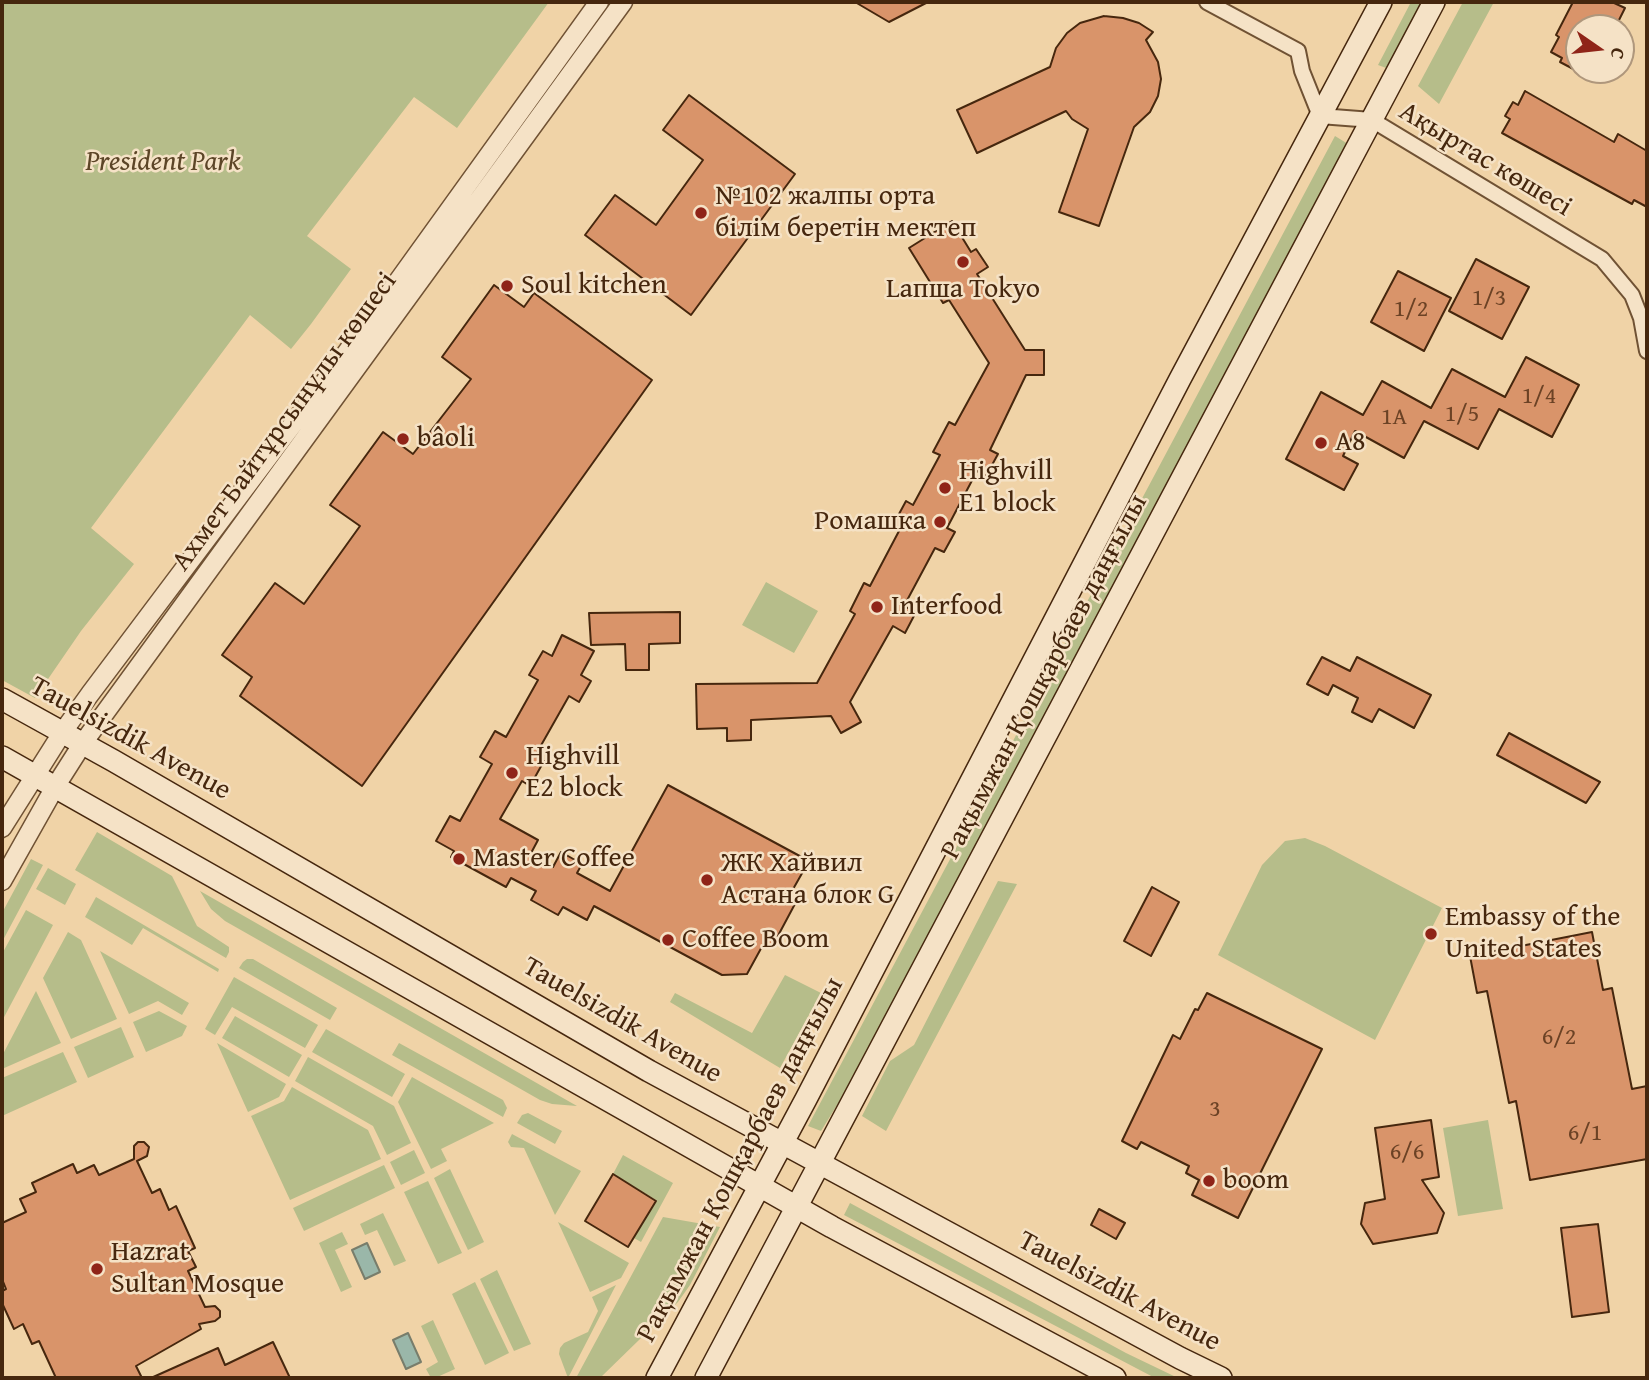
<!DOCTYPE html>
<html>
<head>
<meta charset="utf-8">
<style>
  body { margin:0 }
  #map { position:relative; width:1649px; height:1380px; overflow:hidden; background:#f0d3a7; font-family:"Gentium Book Plus",serif }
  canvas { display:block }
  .frame { position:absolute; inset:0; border:4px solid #46270e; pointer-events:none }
  .north { position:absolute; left:1565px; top:14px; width:70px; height:70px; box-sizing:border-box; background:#f5e2c6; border:2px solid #af977c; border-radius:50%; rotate:104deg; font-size:19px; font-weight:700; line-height:28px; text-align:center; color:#46270e }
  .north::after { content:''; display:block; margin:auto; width:24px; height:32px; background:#8f2418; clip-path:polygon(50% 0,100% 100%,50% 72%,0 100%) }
</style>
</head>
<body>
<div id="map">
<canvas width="1649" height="1380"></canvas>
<div class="frame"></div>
<div class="north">С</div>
</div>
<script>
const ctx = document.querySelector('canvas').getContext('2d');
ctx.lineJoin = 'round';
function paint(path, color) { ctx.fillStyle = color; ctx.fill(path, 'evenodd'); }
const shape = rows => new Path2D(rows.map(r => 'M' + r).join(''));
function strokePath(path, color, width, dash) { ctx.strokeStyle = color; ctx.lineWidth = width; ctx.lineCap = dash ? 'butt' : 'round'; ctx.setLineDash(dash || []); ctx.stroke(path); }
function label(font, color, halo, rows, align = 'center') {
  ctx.font = font + ' "Gentium Book Plus",serif'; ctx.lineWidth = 5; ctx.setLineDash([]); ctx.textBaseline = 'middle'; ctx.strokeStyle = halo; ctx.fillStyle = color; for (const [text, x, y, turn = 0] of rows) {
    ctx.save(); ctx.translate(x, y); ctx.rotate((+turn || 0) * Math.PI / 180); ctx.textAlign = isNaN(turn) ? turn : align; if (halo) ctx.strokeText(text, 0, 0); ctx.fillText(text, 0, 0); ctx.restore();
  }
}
paint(shape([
  [2,2,549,2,457,128,414,97,307,236,351,269,311,324,291,349,250,315,91,528,134,564,81,631,35,698,2,680],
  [1411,2,1424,2,1389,69,1378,65],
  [1463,2,1494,2,1439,104,1418,86],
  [1335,136,1348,144,839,1102,821,1131,808,1126],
  [766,582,818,611,794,653,742,625],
  [97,832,172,876,197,926,229,947,229,952,226,958,75,870],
  [1305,838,1325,846,1442,908,1375,1040,1218,955,1262,865,1285,841],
  [31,859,43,865,2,942,2,913],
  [48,868,76,884,65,905,36,889],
  [998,881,1017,884,886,1131,862,1116,890,1061,914,1045],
  [200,891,577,1106,552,1104,540,1100,225,921,211,909],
  [96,897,219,969,218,972,143,928,132,945,85,917],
  [26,910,53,925,2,1021,2,954],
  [68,932,81,940,117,1019,71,1039,43,978],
  [100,951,189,1003,182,1015,158,1001,129,1014],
  [247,959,253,959,337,1008,330,1020,239,968,243,962],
  [785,975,821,993,780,1068,670,1002,675,993,752,1033],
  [234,977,318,1025,305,1048,232,1007,215,1035,205,1029],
  [36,991,61,1043,2,1069,2,1056],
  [159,1011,187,1026,182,1036,146,1052,133,1022],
  [235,1016,302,1055,289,1077,222,1038],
  [121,1027,134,1057,88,1078,74,1047],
  [326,1029,405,1074,392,1097,312,1052],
  [217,1043,286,1084,279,1097,248,1112],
  [399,1043,503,1100,507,1108,503,1117,392,1055],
  [63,1052,77,1082,2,1116,2,1078],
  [308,1057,394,1106,411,1143,387,1155,373,1126,295,1081],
  [412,1077,494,1123,441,1149,447,1161,431,1169,398,1102],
  [292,1087,368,1130,381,1159,290,1200,251,1116,284,1101],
  [528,1113,562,1131,555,1144,517,1123,522,1115],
  [1488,1120,1503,1209,1458,1216,1443,1128],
  [512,1134,581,1171,555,1215,524,1148,511,1147,508,1142],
  [414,1150,425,1173,401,1185,390,1162],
  [623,1155,673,1183,641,1242,634,1238,656,1200,613,1174],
  [384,1165,395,1188,304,1231,293,1208],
  [450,1169,484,1242,468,1250,434,1178],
  [428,1181,462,1253,438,1264,404,1192],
  [850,1203,1126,1353,1178,1378,1155,1378,844,1215],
  [383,1213,406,1261,394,1266,377,1230,365,1235,360,1224],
  [663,1217,720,1227,690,1285,678,1302,600,1378,576,1378],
  [558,1222,629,1263,621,1278,590,1292],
  [342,1232,348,1244,335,1250,352,1287,341,1292,319,1243],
  [497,1270,531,1344,514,1351,480,1279],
  [475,1282,509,1353,485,1365,452,1294],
  [616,1285,568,1378,559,1354,560,1348,564,1343,588,1332,598,1311,592,1297],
  [433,1320,455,1369,435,1378,431,1378,426,1369,438,1362,421,1326]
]), '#b6bd8a');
const water = shape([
  [367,1243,380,1272,365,1279,352,1250,367,1243],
  [408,1333,421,1362,406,1369,393,1340,408,1333]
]);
paint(water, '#9ab7a9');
strokePath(water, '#787d6b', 2);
const building = shape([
  [855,2,928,2,889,22,855,2],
  [1573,2,1612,2,1625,8,1615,28,1579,28,1579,72,1560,62,1562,58,1551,52,1559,37,1556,35,1573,2],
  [1104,16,1123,18,1139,23,1153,32,1146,40,1158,62,1161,79,1158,96,1150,112,1134,127,1099,226,1059,212,1088,129,1072,119,1066,111,977,153,957,110,1050,67,1056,48,1067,33,1080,23,1104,16],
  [1525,91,1614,142,1618,134,1647,151,1647,207,1634,200,1632,204,1502,133,1510,119,1505,116,1513,102,1518,105,1525,91],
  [689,95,795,174,691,315,585,235,615,195,656,225,703,160,663,130,689,95],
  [952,221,971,252,976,249,988,267,977,274,1025,350,1044,350,1044,375,1026,375,990,450,998,454,986,476,977,471,947,528,955,532,944,552,935,548,904,606,916,612,905,633,893,626,850,702,861,722,841,733,831,716,751,720,751,740,727,741,727,728,697,729,696,684,817,683,855,614,850,611,864,583,870,586,899,531,892,527,906,501,913,505,940,455,933,452,949,422,955,425,989,363,949,300,943,303,909,248,952,221],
  [1476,259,1529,287,1502,339,1449,311,1476,259],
  [1398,271,1451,298,1424,351,1371,322,1398,271],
  [494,285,524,307,534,293,652,380,362,786,240,696,252,677,222,655,275,583,304,604,360,526,330,505,383,432,413,454,471,379,442,357,494,285],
  [1526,357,1579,385,1552,437,1499,409,1478,449,1424,421,1404,458,1355,431,1343,456,1358,464,1344,490,1286,459,1321,392,1363,415,1382,381,1431,408,1452,369,1505,397,1526,357],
  [680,612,680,643,649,644,649,670,626,670,625,644,591,645,589,613,680,612],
  [562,635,594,651,581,675,591,681,579,702,569,696,535,756,544,761,530,786,522,781,500,819,538,840,530,855,553,867,561,852,582,864,577,873,610,891,668,785,809,861,788,898,796,902,772,947,764,943,747,974,722,975,594,906,587,920,563,907,558,915,531,900,536,891,511,878,506,887,451,857,454,851,436,841,450,816,460,821,492,764,480,757,495,731,506,737,538,680,529,675,543,651,552,656,562,635],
  [1322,657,1350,671,1357,657,1431,695,1414,728,1379,709,1372,722,1352,712,1358,698,1333,685,1328,695,1307,684,1322,657],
  [1509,733,1600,782,1586,803,1497,755,1509,733],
  [1152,887,1179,902,1151,956,1124,941,1152,887],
  [1592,932,1603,990,1612,988,1632,1089,1647,1086,1647,1159,1530,1180,1516,1101,1509,1103,1487,991,1477,993,1470,956,1592,932],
  [1207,993,1322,1049,1238,1218,1192,1195,1199,1180,1186,1173,1189,1166,1141,1142,1137,1149,1122,1141,1173,1035,1180,1039,1195,1009,1198,1010,1207,993],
  [1431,1120,1439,1177,1422,1180,1444,1213,1437,1233,1373,1244,1361,1224,1365,1203,1385,1199,1375,1128,1431,1120],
  [138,1142,144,1142,149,1147,147,1156,137,1161,152,1193,160,1189,169,1210,176,1206,195,1248,188,1251,196,1267,188,1271,205,1307,215,1306,220,1311,220,1317,215,1321,199,1324,201,1329,136,1366,142,1378,56,1378,39,1341,32,1344,23,1324,14,1329,2,1303,2,1291,6,1289,2,1279,2,1223,26,1212,20,1199,36,1192,32,1183,73,1164,77,1173,94,1165,99,1175,134,1159,134,1146,138,1142],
  [613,1174,656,1201,628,1247,585,1221,613,1174],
  [1099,1209,1125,1223,1116,1239,1091,1225,1099,1209],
  [1598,1224,1609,1312,1572,1317,1561,1228,1598,1224],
  [273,1342,290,1378,151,1378,218,1348,225,1365,273,1342]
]);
paint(building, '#d9946a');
strokePath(building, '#46270e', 2);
const minor = shape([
  [1207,2,1298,51,1302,71,1320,116,1372,120,1602,259,1632,295,1641,318,1647,351]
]);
const tertiary = shape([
  [2,828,62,733,90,694,342,359,599,2],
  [2,881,55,787,83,743,623,2]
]);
const secondary = shape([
  [2,699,114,761,649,1071,1180,1358,1221,1378],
  [2,757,832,1227,1115,1378],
  [657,1378,806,1099,1180,379,1381,2],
  [706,1378,1434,2]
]);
strokePath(minor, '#705234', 18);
strokePath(tertiary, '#705234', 21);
strokePath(secondary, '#46270e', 24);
strokePath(minor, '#f5e2c6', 14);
strokePath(tertiary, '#f5e2c6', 18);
strokePath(secondary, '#f5e2c6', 21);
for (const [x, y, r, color] of [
  [701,213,7,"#8f2418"],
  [963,262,7,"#8f2418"],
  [507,286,7,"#8f2418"],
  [403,439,7,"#8f2418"],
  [1321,443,7,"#8f2418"],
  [945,488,7,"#8f2418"],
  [940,522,7,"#8f2418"],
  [877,607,7,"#8f2418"],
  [512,773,7,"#8f2418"],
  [459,859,7,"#8f2418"],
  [707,880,7,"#8f2418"],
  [1431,934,7,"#8f2418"],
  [668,940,7,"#8f2418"],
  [1209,1181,7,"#8f2418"],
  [97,1269,7,"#8f2418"]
]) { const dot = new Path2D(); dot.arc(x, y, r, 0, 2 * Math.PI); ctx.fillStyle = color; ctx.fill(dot); strokePath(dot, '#f5e2c6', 2.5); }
label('24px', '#6b4225', null, [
  ["1/3",1489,299],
  ["1/2",1411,310],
  ["1/4",1539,397],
  ["1/5",1462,415],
  ["1А",1394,418],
  ["6/2",1559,1038],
  ["3",1215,1110],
  ["6/1",1585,1134],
  ["6/6",1407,1153]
]);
label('28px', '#46270e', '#f5e2c6', [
  ["Ақыртас көшесі",1485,160,31],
  ["Ахмет Байтұрсынұлы көшесі",285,422,-54],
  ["Рақымжан Қошқарбаев даңғылы",1045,677,-62],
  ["Tauelsizdik Avenue",130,739,29],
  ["Tauelsizdik Avenue",622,1021,30],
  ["Рақымжан Қошқарбаев даңғылы",741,1160,-62],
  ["Tauelsizdik Avenue",1119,1292,28]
]);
label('italic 28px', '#5c4527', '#f5e2c6', [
  ["President Park",163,163]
]);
label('28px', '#46270e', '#f5e2c6', [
  ["№102 жалпы орта",715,197],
  ["білім беретін мектеп",715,229],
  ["Soul kitchen",521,286],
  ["Lапша Tokyo",963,290,"center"],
  ["bâoli",417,439],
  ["А8",1335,443],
  ["Highvill",959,472],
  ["E1 block",959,504],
  ["Ромашка",926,522,"right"],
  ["Interfood",891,607],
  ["Highvill",526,757],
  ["E2 block",526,789],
  ["Master Coffee",473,859],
  ["ЖК Хайвил",721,864],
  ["Астана блок G",721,896],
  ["Embassy of the",1445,918],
  ["United States",1445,950],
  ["Coffee Boom",682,940],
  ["boom",1223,1181],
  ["Hazrat",111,1253],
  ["Sultan Mosque",111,1285]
], 'left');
</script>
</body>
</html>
